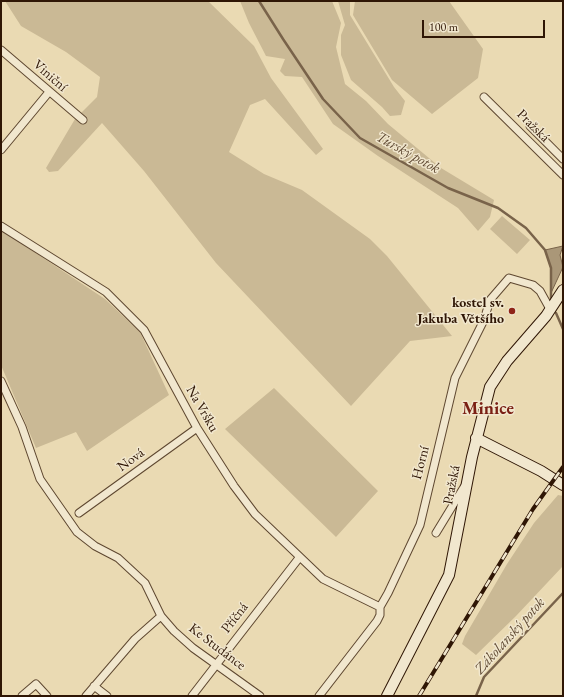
<!DOCTYPE html>
<html>
<head>
<meta charset="utf-8">
<style>
  body { margin:0 }
  #map { position:relative; width:564px; height:697px; overflow:hidden; background:#eadab3; font-family:"EB Garamond",serif }
  canvas { display:block }
  .frame { position:absolute; inset:0; border:2px solid #2f1605; pointer-events:none }
  .scale { position:absolute; left:422px; top:20px; width:123px; height:18px; box-sizing:border-box; border:2px solid #2f1605; border-top:0; padding-left:5px; font-size:12px; line-height:14px; white-space:nowrap; color:#2f1605; -webkit-text-stroke:3px #f1e7ce; paint-order:stroke }
</style>
</head>
<body>
<div id="map">
<canvas width="564" height="697"></canvas>
<div class="frame"></div>
<div class="scale">100 m</div>
</div>
<script>
const ctx = document.querySelector('canvas').getContext('2d');
ctx.lineJoin = 'round';
function paint(path, color) { ctx.fillStyle = color; ctx.fill(path, 'evenodd'); }
const shape = rows => new Path2D(rows.map(r => 'M' + r).join(''));
function strokePath(path, color, width, dash) { ctx.strokeStyle = color; ctx.lineWidth = width; ctx.lineCap = dash ? 'butt' : 'round'; ctx.setLineDash(dash || []); ctx.stroke(path); }
function label(font, color, halo, rows, align = 'center') {
  ctx.font = font + ' "EB Garamond",serif'; ctx.lineWidth = 3; ctx.setLineDash([]); ctx.textBaseline = 'middle'; ctx.strokeStyle = halo; ctx.fillStyle = color; for (const [text, x, y, turn = 0] of rows) {
    ctx.save(); ctx.translate(x, y); ctx.rotate((+turn || 0) * Math.PI / 180); ctx.textAlign = isNaN(turn) ? turn : align; if (halo) ctx.strokeText(text, 0, 0); ctx.fillText(text, 0, 0); ctx.restore();
  }
}
paint(shape([
  [5,1,208,1,254,46,271,78,323,149,316,155,265,99,250,105,229,152,264,174,302,190,370,239,387,256,452,336,410,341,351,406,216,263,144,171,102,123,58,171,49,172,46,168,75,119,97,97,100,77,66,52,21,26],
  [240,1,332,1,341,23,336,47,345,84,366,101,388,124,441,168,494,200,490,217,478,231,458,208,378,156,333,124,302,77,285,76,280,71,285,59,266,56,249,23],
  [338,1,350,1,350,15,394,87,405,101,401,115,390,116,382,107,351,80,341,55,341,35,345,25],
  [355,1,449,1,483,49,478,78,432,114,392,80,353,15],
  [502,216,530,240,517,254,490,229],
  [1,230,105,299,140,332,169,395,87,451,76,432,36,448,1,365],
  [274,388,378,491,336,537,225,429],
  [558,495,563,496,563,566,516,616,476,655,462,644,465,636,507,564,534,523]
]), '#cab995');
const water = shape([
  [563,246,560,255,563,267,551,293,551,268,545,250,563,246]
]);
paint(water, '#aa9778');
strokePath(water, '#79634a', 1);
strokePath(shape([
  [259,1,283,39,323,99,360,138,448,188,498,208,526,228,545,250,551,268,551,299],
  [556,313,563,329],
  [476,696,484,677,563,593]
]), '#79634a', 2.5);
const minor = shape([
  [1,50,83,120],
  [484,97,563,175],
  [530,126,563,159],
  [1,150,49,92],
  [1,226,106,292,144,330,197,428,234,486,255,514,323,579,380,607],
  [1,381,22,427,40,479,77,532,95,546,118,558,145,583,161,616,174,631,193,648,260,696],
  [79,513,197,428],
  [436,533,464,487],
  [94,686,107,696],
  [22,696,36,684,47,696],
  [86,696,135,639,161,616],
  [192,696,299,558],
  [319,696,377,621,380,615,380,607,388,593,420,525,455,378,484,320,490,300,509,278,533,285,540,291,550,309]
]);
const secondary = shape([
  [476,438,541,471,563,485],
  [387,696,449,575,472,457,490,387,507,361,546,316,563,290]
]);
strokePath(minor, '#5e4730', 9);
strokePath(secondary, '#2f1605', 12);
strokePath(minor, '#f1e7ce', 7);
strokePath(secondary, '#f1e7ce', 10);
const rail = shape([
  [419,696,533,509,563,467]
]);
strokePath(rail, '#2f1605', 4);
strokePath(rail, '#f1e7ce', 2.5, [8]);
for (const [x, y, r, color] of [
  [512,311,4,"#8f2418"]
]) { const dot = new Path2D(); dot.arc(x, y, r, 0, 2 * Math.PI); ctx.fillStyle = color; ctx.fill(dot); strokePath(dot, '#f1e7ce', 1.5); }
label('14px', '#2f1605', '#f1e7ce', [
  ["Viniční",50,76,41],
  ["Pražská",533,126,45],
  ["Na Vršku",202,409,60],
  ["Nová",131,460,-36],
  ["Horní",421,463,-76],
  ["Pražská",452,485,-79],
  ["Příčná",235,618,-52],
  ["Ke Studánce",217,647,37]
]);
label('bold 14px', '#2f1605', '#f1e7ce', [
  ["kostel sv.",504,303],
  ["Jakuba Většího",504,319]
], 'right');
label('italic 15px', '#604a33', '#f1e7ce', [
  ["Turský potok",408,153,29],
  ["Zákolanský potok",510,636,-48]
]);
label('bold 18px', '#7a1f14', '#f1e7ce', [
  ["Minice",488,409]
]);
</script>
</body>
</html>
